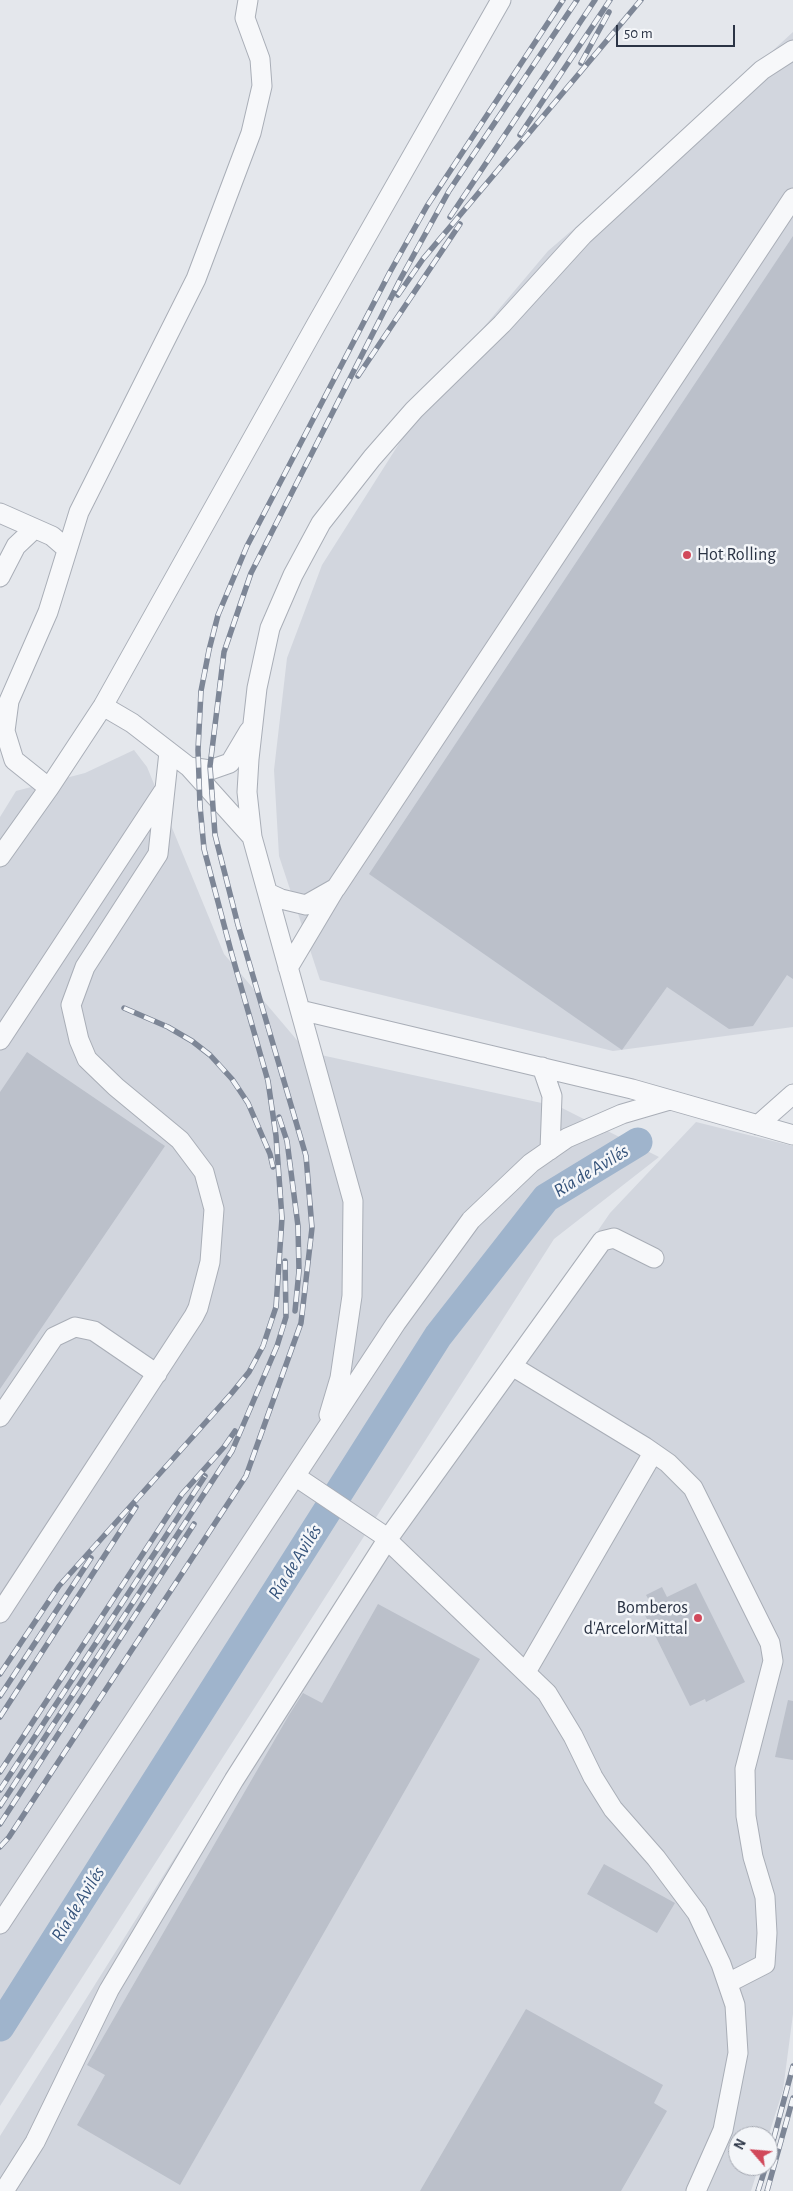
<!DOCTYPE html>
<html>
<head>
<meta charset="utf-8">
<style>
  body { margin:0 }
  #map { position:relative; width:793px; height:2191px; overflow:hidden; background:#e4e7ec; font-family:"Alegreya Sans",sans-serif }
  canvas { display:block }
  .north { position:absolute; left:728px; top:2126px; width:50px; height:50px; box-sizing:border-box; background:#f4f6f9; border:1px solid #a4a8b1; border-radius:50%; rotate:297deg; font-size:14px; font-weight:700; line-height:20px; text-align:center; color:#2b3445 }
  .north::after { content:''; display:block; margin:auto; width:18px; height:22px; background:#d1495b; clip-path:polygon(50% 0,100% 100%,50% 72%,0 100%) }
  .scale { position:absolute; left:616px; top:25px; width:119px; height:22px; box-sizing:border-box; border:2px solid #2b3445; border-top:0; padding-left:6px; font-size:15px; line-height:18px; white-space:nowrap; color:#2b3445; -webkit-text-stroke:4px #f4f6f9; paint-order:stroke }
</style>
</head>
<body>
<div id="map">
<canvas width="793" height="2191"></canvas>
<div class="north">N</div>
<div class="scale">50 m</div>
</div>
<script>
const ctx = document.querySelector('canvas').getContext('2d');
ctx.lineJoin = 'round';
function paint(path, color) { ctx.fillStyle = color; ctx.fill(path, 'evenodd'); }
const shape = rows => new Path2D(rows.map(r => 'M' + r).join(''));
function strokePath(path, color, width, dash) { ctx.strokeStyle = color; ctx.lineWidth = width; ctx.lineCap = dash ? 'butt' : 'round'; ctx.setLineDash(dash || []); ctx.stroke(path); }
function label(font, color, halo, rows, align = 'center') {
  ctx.font = font + ' "Alegreya Sans",sans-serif'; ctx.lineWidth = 5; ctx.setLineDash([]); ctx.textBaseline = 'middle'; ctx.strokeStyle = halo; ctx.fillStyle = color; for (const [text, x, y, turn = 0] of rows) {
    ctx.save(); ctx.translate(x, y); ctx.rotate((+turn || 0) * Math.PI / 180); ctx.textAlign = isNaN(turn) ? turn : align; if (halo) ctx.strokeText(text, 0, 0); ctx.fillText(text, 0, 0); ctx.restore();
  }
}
paint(shape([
  [793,32,793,1027,613,1051,320,980,279,856,274,770,287,658,322,565,440,379,548,251,656,158],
  [134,750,147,767,224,954,307,1052,560,1107,659,1157,554,1239,0,2106,0,817,16,791,85,773],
  [696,1122,793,1146,793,2014,783,2090,768,2137,738,2136,738,2166,759,2166,751,2191,0,2191,0,2136,254,1731,610,1213]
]), '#d2d6de');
strokePath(shape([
  [0,2027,438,1336,546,1198,638,1142]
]), '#9fb4cc', 29);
paint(shape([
  [793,236,793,979,787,975,753,1026,729,1029,667,987,622,1050,369,874],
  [27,1052,165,1146,0,1389,0,1092],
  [696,1583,745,1682,706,1702,705,1699,690,1706,642,1609,651,1604,646,1595,662,1587,667,1597],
  [378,1604,480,1659,180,2185,77,2125,105,2075,87,2065,289,1715,303,1693,322,1703],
  [788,1700,793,1701,793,1760,775,1757],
  [604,1864,675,1903,657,1933,587,1894],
  [526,2009,663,2085,654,2103,667,2111,621,2191,420,2191]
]), '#bbc0ca');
const minor = shape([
  [0,513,52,536,67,549],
  [0,577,16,546,34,529],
  [103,706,132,723,189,767,252,837,353,1201,352,1296,340,1378,329,1415],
  [189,767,210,770,230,763,249,731],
  [49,788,14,760,5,731,9,701,48,612,79,512,196,279,251,133,262,86,260,59,245,18,248,0],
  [252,837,247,792,249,759,257,688,270,628,293,575,321,523,372,458,414,410,502,324,583,235,762,70,793,50],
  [0,857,49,788,103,706,316,325,501,0],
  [268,893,281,899,306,905,336,888,793,198],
  [288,968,335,889],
  [300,1010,632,1089,793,1135],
  [0,1040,163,792],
  [542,1067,552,1096,550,1150],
  [758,1125,793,1094],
  [512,1366,645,1447,668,1463,693,1488,770,1643,773,1661,745,1769,746,1816,753,1857,765,1897,767,1933,765,1964,728,1983],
  [0,1417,54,1337,75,1327,94,1331,157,1374],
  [295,1476,380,1533,547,1693,573,1736,593,1777,613,1809,656,1858,697,1913,721,1964,735,2005,738,2053,723,2130,696,2191],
  [0,1613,194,1316,198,1308,210,1262,214,1209,204,1172,180,1140,116,1087,87,1059,79,1040,71,1005,85,967,158,854,169,752],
  [526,1672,653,1453],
  [0,1924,396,1323,471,1220,531,1163,567,1138,622,1114,670,1100],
  [4,2191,35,2142,109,1990,234,1780,387,1540,602,1241,614,1238,654,1258]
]);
strokePath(minor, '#a9aeb7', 21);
strokePath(minor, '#f7f8fa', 19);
const rail = shape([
  [581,63,609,12],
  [520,135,610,0],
  [450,217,595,0],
  [398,295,423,259,641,0],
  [358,376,460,224],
  [124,1008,168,1027,192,1041,210,1055,232,1079,248,1103,270,1154,273,1167],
  [279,1117,287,1141,298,1226,299,1271,295,1311],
  [0,1674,59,1586,231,1394,249,1372,263,1346,276,1307,282,1218,276,1136,268,1081,232,955,204,849,200,806,198,750,201,691,209,650,218,615,247,546,390,272,427,206,563,0],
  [0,1696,91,1558],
  [0,1717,136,1507],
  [0,1772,182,1494,224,1447,235,1431],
  [0,1790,205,1476],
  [0,1806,232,1451,277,1346,286,1317,285,1261],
  [0,1824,194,1524],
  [0,1847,9,1837,246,1476,301,1323,312,1228,306,1156,238,925,215,835,210,766,224,652,251,573,401,278,449,191,577,0],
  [768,2160,793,2066],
  [758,2191,766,2166],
  [767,2191,793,2098]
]);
strokePath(rail, '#7d8696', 5.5);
strokePath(rail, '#f4f6f9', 4, [11]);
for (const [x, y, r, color] of [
  [687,555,5,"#d1495b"],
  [698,1618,5,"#d1495b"]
]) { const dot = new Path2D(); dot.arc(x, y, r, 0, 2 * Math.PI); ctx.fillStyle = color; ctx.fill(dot); strokePath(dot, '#f4f6f9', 2); }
label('18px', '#2b3445', '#f4f6f9', [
  ["Hot Rolling",697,555],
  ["Bomberos",688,1608,"right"],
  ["d'ArcelorMittal",688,1629,"right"]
], 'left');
label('italic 19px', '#34527a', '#f4f6f9', [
  ["Ría de Avilés",591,1171,-31],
  ["Ría de Avilés",295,1562,-58],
  ["Ría de Avilés",78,1904,-58]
]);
</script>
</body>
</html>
